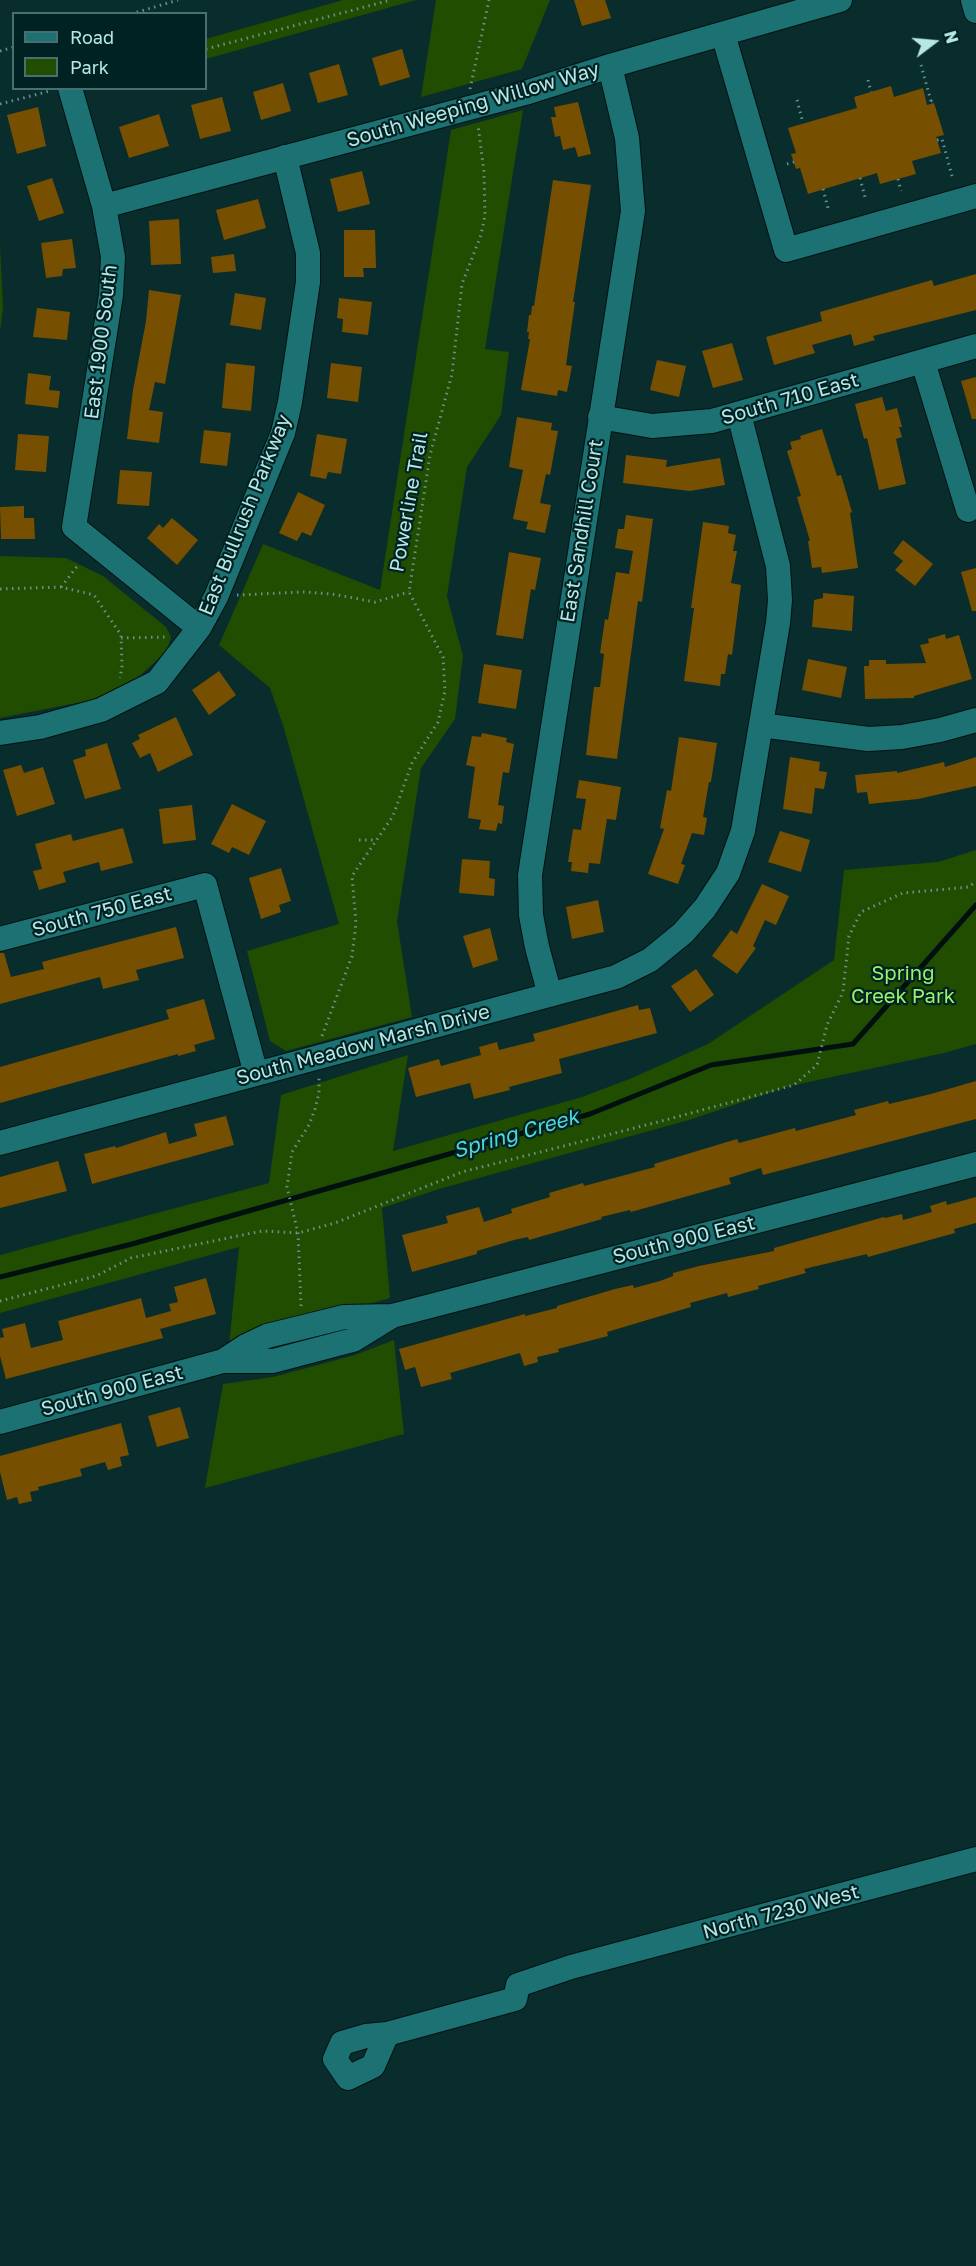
<!DOCTYPE html>
<html>
<head>
<meta charset="utf-8">
<style>
  body { margin:0 }
  #map { position:relative; width:976px; height:2266px; overflow:hidden; background:#092c2c; font-family:"Golos Text",sans-serif }
  canvas { display:block }
  .legend { position:absolute; left:12px; top:12px; width:195px; height:78px; box-sizing:border-box; background:#022; border:2px solid #497070; margin:0; padding:8px 10px; list-style:none; font-size:18px; color:#b7e6e6 }
  .legend li { display:flex; align-items:center; gap:12px; height:30px }
  .legend b { width:30px; border:2px solid #497070 }
  .north { position:absolute; left:904px; top:12px; width:60px; height:60px; -webkit-text-stroke:4px #022; paint-order:stroke; rotate:74deg; font-size:16px; font-weight:700; line-height:24px; text-align:center; color:#b7e6e6 }
  .north::after { content:''; display:block; margin:auto; width:21px; height:27px; background:#b7e6e6; clip-path:polygon(50% 0,100% 100%,50% 72%,0 100%) }
</style>
</head>
<body>
<div id="map">
<canvas width="976" height="2266"></canvas>
<ul class="legend">
<li><b style="height:8px;background:#1c7173"></b>Road</li>
<li><b style="height:16px;background:#214d00"></b>Park</li>
</ul>
<div class="north">N</div>
</div>
<script>
const ctx = document.querySelector('canvas').getContext('2d');
ctx.lineJoin = 'round';
function paint(path, color) { ctx.fillStyle = color; ctx.fill(path, 'evenodd'); }
const shape = rows => new Path2D(rows.map(r => 'M' + r).join(''));
function strokePath(path, color, width, dash) { ctx.strokeStyle = color; ctx.lineWidth = width; ctx.lineCap = dash ? 'butt' : 'round'; ctx.setLineDash(dash || []); ctx.stroke(path); }
function label(font, color, halo, rows, align = 'center') {
  ctx.font = font + ' "Golos Text",sans-serif'; ctx.lineWidth = 4.5; ctx.setLineDash([]); ctx.textBaseline = 'middle'; ctx.strokeStyle = halo; ctx.fillStyle = color; for (const [text, x, y, turn = 0] of rows) {
    ctx.save(); ctx.translate(x, y); ctx.rotate((+turn || 0) * Math.PI / 180); ctx.textAlign = isNaN(turn) ? turn : align; if (halo) ctx.strokeText(text, 0, 0); ctx.fillText(text, 0, 0); ctx.restore();
  }
}
paint(shape([
  [343,0,416,0,206,59,206,39],
  [436,0,550,0,522,69,421,97],
  [523,110,485,349,509,352,501,415,467,467,447,596,463,656,455,719,421,768,397,921,412,1017,286,1051,270,1041,247,951,339,924,283,725,270,688,219,645,263,544,380,590,451,130],
  [0,244,3,308,0,331],
  [0,556,66,558,103,576,166,627,171,637,167,651,134,681,92,700,0,718],
  [976,850,976,1044,944,1053,790,1086,689,1120,439,1189,382,1208,390,1298,229,1345,239,1247,0,1313,0,1255,269,1183,281,1095,408,1055,393,1151,582,1097,632,1078,708,1044,834,960,844,870,938,862],
  [394,1340,404,1434,205,1488,223,1384,273,1377,355,1355]
]), '#214d00');
strokePath(shape([
  [0,1277,132,1244,590,1114,711,1065,853,1044,976,905]
]), '#000f10', 5);
paint(shape([
  [574,0,605,0,611,18,582,26],
  [402,49,410,77,380,86,372,58],
  [339,64,348,95,318,103,309,73],
  [283,83,291,111,261,120,253,92],
  [891,86,894,97,923,88,927,105,934,103,944,135,936,137,941,153,912,161,916,174,880,184,877,173,808,194,800,168,796,169,791,154,796,153,788,128,857,108,854,97],
  [222,97,231,131,200,139,191,105],
  [578,102,591,154,578,157,575,147,563,150,560,136,555,137,551,117,556,117,554,107],
  [38,107,46,146,17,154,7,115],
  [159,114,169,146,129,158,119,127],
  [362,171,370,204,338,212,330,179],
  [52,178,64,213,39,221,27,186],
  [553,180,591,185,573,302,575,302,566,365,572,366,567,392,558,390,557,396,521,390,530,339,528,339,529,332,527,332,529,315,531,315,532,306,534,306],
  [258,199,266,228,224,240,216,210],
  [179,219,181,264,151,265,149,221],
  [344,230,375,230,376,268,363,268,364,277,344,277],
  [72,239,76,268,63,269,62,276,46,278,41,243],
  [234,254,236,271,213,273,211,257],
  [976,274,976,310,873,336,875,340,854,346,851,334,812,345,815,353,774,365,766,337,822,321,820,312,932,280,934,286],
  [149,290,181,295,165,384,155,382,149,410,163,412,159,443,127,439,133,390,146,321],
  [235,293,266,298,261,330,230,325],
  [339,298,372,302,368,335,342,332,343,319,337,318],
  [37,308,70,312,67,340,33,337],
  [732,343,743,380,713,388,702,351],
  [657,360,686,366,679,397,650,390],
  [226,363,255,366,251,411,222,408],
  [331,363,362,367,358,402,327,398],
  [28,373,51,376,49,390,60,391,58,408,25,404],
  [976,377,976,419,972,419,961,381],
  [882,397,886,411,897,408,902,427,899,427,902,437,896,439,906,484,879,490,867,438,864,439,855,404],
  [517,417,552,423,551,430,558,431,550,475,546,474,540,503,551,505,545,533,526,529,528,522,513,519,523,470,509,467],
  [822,429,837,476,841,475,852,512,850,513,858,568,822,573,821,567,812,568,808,541,810,541,797,497,801,496,787,451,792,449,790,442,801,439,800,436],
  [204,430,231,433,227,466,200,463],
  [18,434,49,436,46,472,15,470],
  [317,434,347,439,341,474,328,472,326,479,310,476],
  [626,455,667,460,666,467,720,458,725,485,690,491,623,483],
  [120,470,152,472,149,506,117,504],
  [298,492,325,505,311,536,302,532,297,541,279,533],
  [24,506,24,518,34,518,35,539,1,539,0,507],
  [626,515,653,519,642,602,638,601,617,759,586,755,594,687,600,687,604,654,600,653,605,619,608,620,616,572,629,574,633,551,615,548,618,529,624,529],
  [172,518,198,540,177,565,147,538,159,524,163,528],
  [703,522,729,526,728,533,736,535,733,551,737,551,731,583,741,585,732,655,728,654,725,674,721,674,720,686,684,681,694,608,691,608],
  [903,540,933,564,915,586,895,570,903,561,893,553],
  [509,552,541,558,535,590,531,589,523,639,496,635],
  [976,568,976,611,972,611,961,572],
  [823,593,854,596,852,631,812,627,814,600,823,598],
  [945,634,946,639,959,635,972,679,914,696,914,698,865,699,864,666,869,666,869,660,886,660,886,664,926,663,920,645,929,643,928,639],
  [808,659,847,667,841,698,802,690],
  [484,664,522,670,516,709,478,703],
  [219,671,236,695,209,715,192,690],
  [176,717,193,755,158,772,150,753,140,758,132,743,140,739,138,735],
  [482,733,507,738,506,742,514,744,509,773,503,772,498,805,504,806,502,824,498,823,496,831,479,829,481,820,468,818,475,767,466,765,472,736,481,737],
  [679,737,717,743,711,782,709,782,703,817,707,818,704,835,692,833,681,864,685,865,678,884,648,874,664,829,660,828,667,790,671,791],
  [107,743,121,789,85,799,73,760,86,756,85,750],
  [790,757,820,762,819,771,827,772,824,789,815,788,812,814,783,809],
  [976,757,976,786,918,799,869,804,867,792,857,793,855,775,897,771,897,773,944,762,945,767],
  [21,765,24,773,43,767,55,804,17,816,3,770],
  [579,780,621,787,616,820,607,819,600,864,589,863,588,873,571,871,572,862,568,862,573,829,581,830,586,799,576,798],
  [232,804,266,821,249,855,232,847,229,853,211,844],
  [192,805,196,840,163,844,159,809],
  [123,828,133,863,101,871,99,862,63,872,66,882,39,890,33,871,42,869,35,844,71,834,73,841],
  [780,831,810,840,801,872,768,862],
  [462,859,490,861,489,878,495,879,494,896,459,893],
  [281,868,291,901,279,905,281,912,261,919,249,878],
  [762,884,789,896,776,925,765,920,753,946,756,948,737,974,712,956,731,930,737,934],
  [598,900,604,932,572,939,566,907],
  [176,927,184,958,136,970,139,980,103,989,100,977,0,1004,0,953,4,953,11,977,44,969,42,962],
  [490,928,498,960,473,968,463,936],
  [696,969,714,995,690,1012,671,986],
  [204,999,215,1039,194,1045,196,1051,178,1056,178,1054,0,1103,0,1067,169,1019,166,1010],
  [638,1005,639,1010,650,1008,657,1033,559,1059,562,1073,509,1087,510,1090,474,1099,470,1083,416,1097,408,1068,439,1059,441,1066,481,1055,479,1047,497,1042,499,1050,535,1041,533,1034],
  [976,1081,976,1119,763,1175,761,1168,729,1178,731,1184,631,1212,630,1210,601,1217,602,1219,529,1240,528,1237,514,1240,477,1251,477,1254,412,1272,402,1235,448,1223,446,1216,479,1207,484,1222,512,1213,511,1209,550,1197,549,1193,583,1183,584,1186,655,1167,654,1164,737,1139,739,1143,795,1128,796,1131,856,1115,854,1110,888,1101,889,1104,931,1094],
  [226,1116,234,1145,92,1184,84,1154,115,1146,116,1148,166,1132,169,1144,197,1136,194,1124],
  [58,1161,67,1191,0,1208,0,1177],
  [976,1197,976,1223,954,1229,955,1233,868,1257,867,1254,804,1269,806,1273,758,1286,759,1289,747,1292,728,1297,727,1293,690,1303,691,1307,607,1332,608,1336,558,1349,559,1352,537,1357,538,1362,524,1366,520,1353,450,1373,452,1379,421,1387,415,1367,405,1370,399,1349,525,1314,525,1316,557,1308,557,1306,615,1289,633,1285,634,1288,660,1281,673,1276,673,1273,699,1266,774,1251,774,1248,884,1217,885,1218,902,1214,903,1220,932,1212,930,1206,946,1201,947,1205],
  [206,1278,216,1314,160,1329,163,1338,6,1379,0,1356,0,1338,4,1337,2,1329,25,1323,31,1348,63,1340,58,1321,141,1298,146,1318,171,1311,169,1304,178,1302,174,1287],
  [180,1407,189,1438,157,1447,148,1416],
  [121,1423,129,1455,120,1457,122,1466,108,1470,105,1462,80,1469,82,1476,38,1487,39,1490,30,1492,32,1501,19,1504,17,1497,7,1500,0,1472,0,1456]
]), '#764f00');
const minor = shape([
  [973,0,976,11],
  [723,34,786,250,976,196],
  [70,88,104,206,113,257,111,295,74,527,199,628],
  [104,206,525,93,610,66,840,0],
  [923,362,968,510],
  [600,417,652,426,712,421,976,346],
  [761,725,868,739,902,737,940,730,976,720],
  [0,733,40,727,101,710,157,682,199,628,216,597,283,433,290,402,308,282,308,253,285,157],
  [0,939,205,885,256,1074],
  [550,995,537,947,531,915,530,875,633,211,627,138,610,66],
  [0,1143,616,977,650,960,683,933,705,908,728,873,743,831,778,623,780,600,778,566,739,414],
  [392,1316,976,1164],
  [0,1422,223,1361,273,1361,311,1351,353,1340,392,1316,344,1317,267,1336,246,1346,223,1361],
  [387,2034,366,2036,342,2043,335,2059,348,2078,373,2066,387,2034,515,1999,518,1985,571,1967,976,1859]
]);
strokePath(minor, '#051212', 26);
strokePath(shape([
  [131,14,178,0],
  [206,49,391,0],
  [0,51,14,47],
  [921,65,931,101,927,102],
  [868,80,871,92],
  [470,89,489,0],
  [797,100,803,123],
  [0,104,50,91],
  [937,140,942,139,952,176],
  [787,164,794,162],
  [860,178,866,201],
  [898,179,901,191],
  [823,189,829,212],
  [61,587,79,564],
  [0,589,61,587,94,595,121,635,122,666,120,678],
  [237,595,304,592,332,594,375,602,409,592],
  [121,638,166,637],
  [359,840,377,840],
  [322,1036,352,956,356,923,352,876,393,816,412,763,438,722,445,691,443,657,409,592,430,455,452,374,462,284,481,235,485,215,484,172,478,125],
  [0,1301,96,1276,131,1258,262,1231,298,1233,335,1223,462,1172,658,1122,794,1085,817,1065,827,1025,843,992,849,936,861,912,903,893,969,887,976,881],
  [301,1306,298,1233,287,1187,292,1152,309,1125,315,1109,319,1093,319,1078]
]), '#679191', 3, [1.5, 4.5]);
strokePath(minor, '#1c7173', 24);
label('20px', '#b7e6e6', '#022', [
  ["South Weeping Willow Way",473,105,-16],
  ["East 1900 South",101,342,-83],
  ["South 710 East",790,399,-16],
  ["Powerline Trail",409,502,-80],
  ["East Bullrush Parkway",245,515,-68],
  ["East Sandhill Court",582,531,-81],
  ["South 750 East",102,912,-15],
  ["South Meadow Marsh Drive",363,1045,-15],
  ["South 900 East",684,1240,-14],
  ["South 900 East",112,1391,-15],
  ["North 7230 West",781,1912,-15]
]);
label('20px', '#99f36b', '#022', [
  ["Spring",903,974],
  ["Creek Park",903,997]
]);
label('italic 21px', '#50d7d9', '#022', [
  ["Spring Creek",516,1134,-16]
]);
</script>
</body>
</html>
